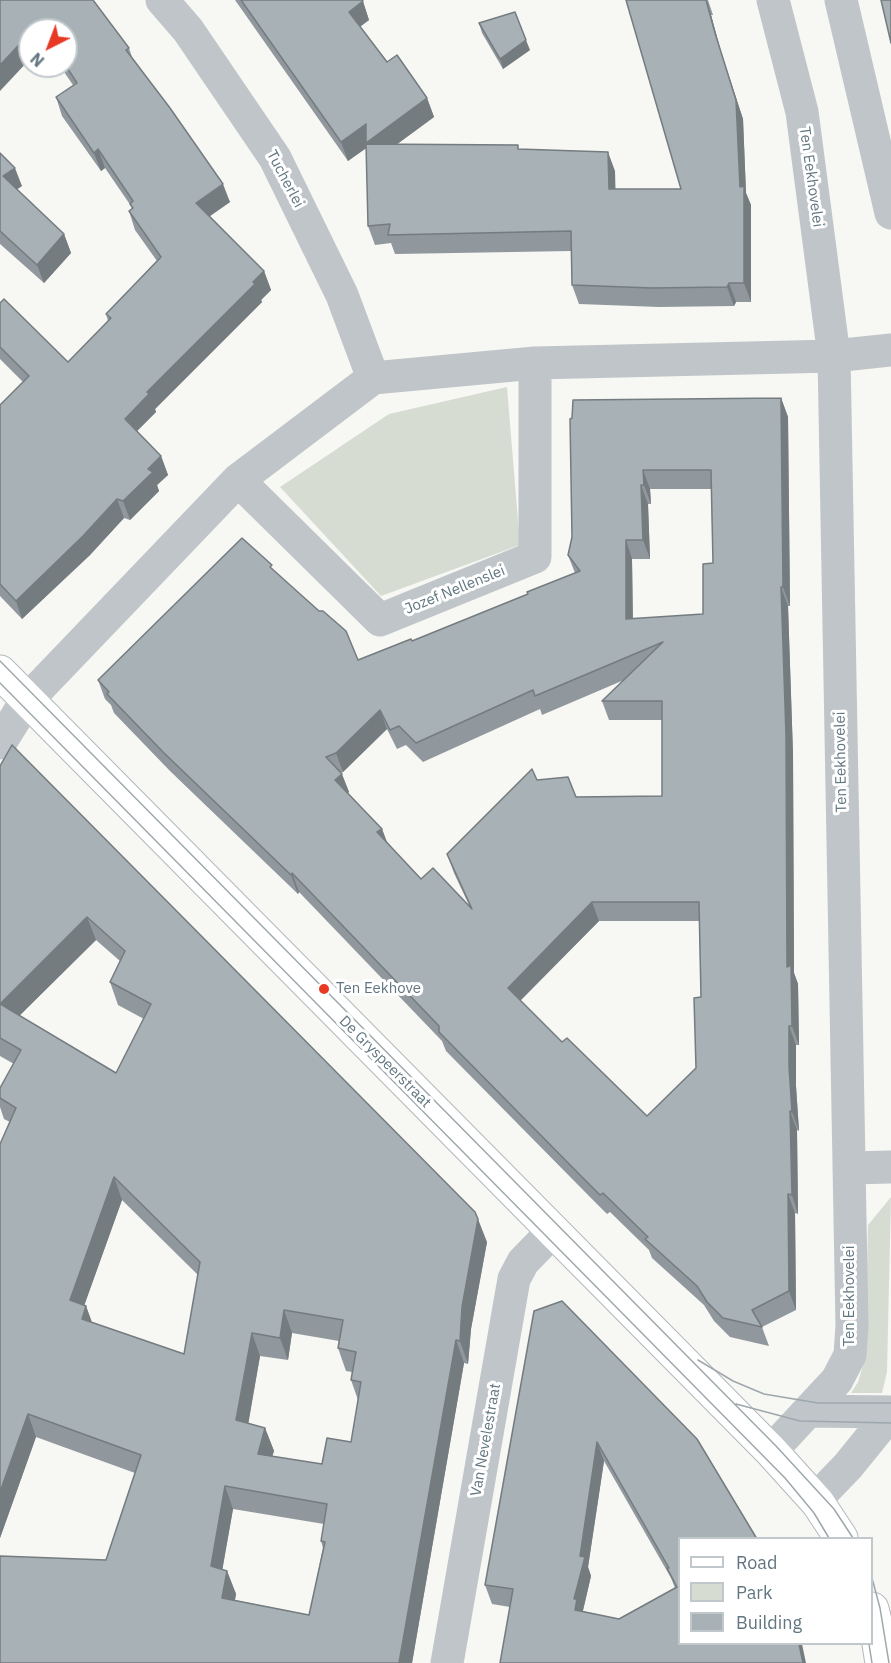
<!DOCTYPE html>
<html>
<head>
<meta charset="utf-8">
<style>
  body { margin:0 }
  #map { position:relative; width:891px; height:1663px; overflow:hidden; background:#f7f7f4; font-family:"IBM Plex Sans",sans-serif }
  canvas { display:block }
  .legend { position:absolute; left:678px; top:1537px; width:195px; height:108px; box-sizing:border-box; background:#fff; border:2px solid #c0c8cc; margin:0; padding:8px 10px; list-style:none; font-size:18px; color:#617680 }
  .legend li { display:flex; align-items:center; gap:12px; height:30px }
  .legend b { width:30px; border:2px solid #c0c8cc }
  .north { position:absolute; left:18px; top:18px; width:60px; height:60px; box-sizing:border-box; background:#fff; border:2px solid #c0c8cc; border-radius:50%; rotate:222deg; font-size:16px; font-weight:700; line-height:24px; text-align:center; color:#617680 }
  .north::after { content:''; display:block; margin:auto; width:21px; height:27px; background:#e73924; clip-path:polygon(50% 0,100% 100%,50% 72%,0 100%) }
</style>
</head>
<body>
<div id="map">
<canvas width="891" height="1663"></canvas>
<ul class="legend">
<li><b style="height:8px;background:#fff"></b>Road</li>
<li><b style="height:16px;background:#d7dcd3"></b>Park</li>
<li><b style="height:16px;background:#a7b1b6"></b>Building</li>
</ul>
<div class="north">N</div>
</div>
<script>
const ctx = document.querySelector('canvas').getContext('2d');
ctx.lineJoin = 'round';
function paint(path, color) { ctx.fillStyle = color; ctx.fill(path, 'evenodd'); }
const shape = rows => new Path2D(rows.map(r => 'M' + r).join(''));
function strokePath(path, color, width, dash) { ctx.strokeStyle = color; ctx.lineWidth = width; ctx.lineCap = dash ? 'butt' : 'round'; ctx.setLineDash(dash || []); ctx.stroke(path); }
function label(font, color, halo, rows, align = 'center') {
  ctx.font = font + ' "IBM Plex Sans",sans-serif'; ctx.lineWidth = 6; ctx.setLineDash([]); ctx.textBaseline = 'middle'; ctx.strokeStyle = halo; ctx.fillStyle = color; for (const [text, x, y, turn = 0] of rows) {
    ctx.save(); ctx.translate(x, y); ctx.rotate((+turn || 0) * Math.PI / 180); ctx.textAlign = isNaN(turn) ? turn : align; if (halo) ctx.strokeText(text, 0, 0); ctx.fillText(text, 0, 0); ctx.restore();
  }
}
paint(shape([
  [507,387,520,545,381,596,280,487,389,414],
  [891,1197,887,1372,882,1393,851,1393,858,1382,865,1358,868,1225]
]), '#d7dcd3');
const secondary = shape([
  [0,672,771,1451,818,1503,841,1538],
  [872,1609,876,1625,882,1663]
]);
strokePath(secondary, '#b2b9bd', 35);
strokePath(shape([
  [162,0,188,30,275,158,342,295,373,378],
  [841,0,891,213],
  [238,480,380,620,535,557,535,363],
  [0,743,23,706,33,694,238,480,373,378,535,363,834,356,891,350],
  [849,1168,891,1167],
  [810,1411,891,1412],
  [771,1451,837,1380,850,1355,852,1326,834,356,802,112,773,0],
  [818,1503,821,1494,848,1466,891,1413],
  [447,1663,514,1279,523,1262,553,1231]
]), '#bfc5c8', 33);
strokePath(secondary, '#fff', 33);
strokePath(shape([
  [0,661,776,1446,834,1509,853,1538],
  [0,683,785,1478,814,1513,829,1538],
  [698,1360,733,1381,764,1394,818,1403,891,1403],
  [736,1404,800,1421,891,1423],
  [872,1578,880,1608,889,1663],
  [869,1644,872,1663]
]), '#9ea8ac', 1.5);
paint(shape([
  [0,0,129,48,132,57,230,202,210,216,264,271,271,290,261,300,262,302,155,409,156,412,137,431,161,456,168,475,157,485,159,491,130,520,124,518,90,555,22,619,0,596,0,405,23,382,0,359,0,303,68,362,108,321,106,314,157,261,135,230,129,211,132,209,131,206,105,168,101,171,62,116,56,97,73,85,60,66,66,66,66,30,30,30],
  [235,0,362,0,369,20,360,27,387,62,427,98,434,117,397,144,520,149,615,171,615,189,681,189,626,0,708,0,713,15,711,15,721,52,743,119,746,193,751,205,751,302,736,302,734,306,659,307,579,304,572,285,571,251,395,254,391,243,375,245,368,226,366,147,348,161],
  [479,23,530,50,503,69,482,33],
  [0,153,22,186,17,189,64,234,71,253,44,283,0,244],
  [781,398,788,417,790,606,788,606,793,754,794,973,798,984,799,1045,796,1045,796,1086,799,1131,797,1130,798,1214,795,1213,796,1310,762,1327,769,1346,730,1337,714,1321,704,1305,652,1258,649,1250,610,1212,607,1214,589,1196,446,1051,442,1041,299,892,298,894,170,771,114,713,111,705,105,699,98,680,274,571,358,660,412,641,528,594,575,573,568,555,572,537,570,419],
  [650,489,711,489,713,563,703,614,633,619,632,559,650,559,648,504,651,504],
  [624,680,602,701,609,720,662,720,662,796,576,797,537,780,447,854,454,873,469,905,421,879,387,842,382,829,348,793,349,792,341,773,343,772,387,729,397,749,406,745,423,762,540,709,542,715],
  [599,921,699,921,701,997,696,1068,647,1116,562,1042,520,1001],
  [0,766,487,1242,471,1329,468,1364,464,1363,412,1663,0,1663,106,1560,135,1473,36,1437,0,1538,0,1144,10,1122,4,1119,0,1107,0,1089,14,1064,0,1056],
  [96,940,120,961,110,982,118,1005,144,1019,116,1073,19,1016],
  [122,1200,198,1275,184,1354,92,1322,86,1306,84,1305],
  [292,1333,339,1341,338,1348,346,1371,352,1372,351,1380,358,1400,351,1442,322,1464,272,1456,274,1451,265,1428,248,1423,260,1356,288,1360],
  [233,1509,324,1524,321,1541,323,1548,309,1615,235,1600,236,1594,227,1571,222,1570],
  [534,1311,806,1663,510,1607,492,1604,485,1585],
  [604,1461,671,1578,675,1588,619,1619,583,1611,591,1576,588,1567]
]), '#90989d');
paint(shape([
  [706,0,711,15,721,52,743,119,746,193,751,205,751,302,744,283,715,33],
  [363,1,369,20,355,30,349,12],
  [38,25,40,30,33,30],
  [30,33,30,59,0,91,0,65],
  [526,40,530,50,503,69,500,59],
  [427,98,434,117,373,162,368,147,348,161,341,142,366,124],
  [98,149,105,168,101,171,94,153],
  [608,152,615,171,616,208,609,189],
  [15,168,22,186,10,194,3,176],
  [223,184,230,202,203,221,196,203],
  [64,234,71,253,44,283,37,265],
  [264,271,271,290,261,300,262,302,155,409,156,412,131,437,125,419,147,392],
  [729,283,736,302,734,306,727,287],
  [781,398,788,417,790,606,783,587],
  [161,456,168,475,157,485,159,491,130,520,123,501,148,469],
  [643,470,650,489,651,504,644,485],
  [641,485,648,504,650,559,643,540],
  [117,499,124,518,90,555,22,619,16,601],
  [626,540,632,559,633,638,626,619],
  [781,587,788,606,793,754,794,973,798,984,799,1045,792,1026,787,967],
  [380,710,387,729,343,772,336,753],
  [342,774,349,792,342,799,335,780],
  [382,829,389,848,377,832],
  [292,873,299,892,298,894,291,875],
  [592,902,599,921,514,1007,508,988],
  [87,917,96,940,8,1027,0,1004],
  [789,1026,796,1045,796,1086,799,1131,792,1112,789,1067],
  [790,1111,797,1130,798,1214,792,1195],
  [114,1177,122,1200,78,1323,70,1300],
  [788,1194,795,1213,796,1310,789,1291],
  [478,1219,487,1242,471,1329,468,1364,460,1341,462,1307],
  [86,1306,94,1329,82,1319],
  [284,1310,292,1333,288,1360,280,1338],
  [252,1333,260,1356,245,1443,236,1420],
  [456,1340,464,1363,412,1663,399,1663],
  [28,1414,36,1437,0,1538,0,1492],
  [265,1428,274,1451,266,1477,258,1454],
  [597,1442,604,1461,588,1567,591,1576,582,1614,575,1610,574,1599],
  [225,1486,233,1509,219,1589,211,1566],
  [227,1571,236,1594,231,1620,222,1598],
  [799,1644,802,1644,806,1663,803,1663]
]), '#757c7f');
const building = shape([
  [0,0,93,0,129,48,126,50,170,108,223,184,196,203,264,271,253,282,255,284,147,392,149,394,125,419,161,456,148,469,153,472,123,501,117,499,83,536,16,601,0,584,0,405,29,376,0,347,0,303,4,299,68,362,111,318,106,314,161,257,129,211,133,208,130,204,133,201,98,149,94,153,56,97,77,83,66,66,66,30,41,30,38,25,33,30,30,30,30,33,0,65,0,0],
  [241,0,362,0,363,1,349,12,387,62,397,55,427,98,366,143,366,124,341,142,241,0],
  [626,0,706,0,715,33,736,100,740,187,744,186,744,283,729,283,727,287,652,288,572,285,571,231,388,235,390,224,368,226,366,144,518,145,518,149,608,152,609,189,681,189,626,0],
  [881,0,891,0,891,43,881,0],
  [515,12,526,40,500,59,479,23,515,12],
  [0,153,15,168,3,176,64,234,37,265,0,231,0,153],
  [781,398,783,587,781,587,786,735,787,967,791,965,792,1026,789,1026,789,1067,792,1112,790,1111,792,1195,788,1194,789,1291,752,1310,762,1327,723,1318,707,1302,697,1286,645,1239,648,1237,603,1193,600,1195,582,1177,439,1032,439,1026,292,873,291,875,163,752,107,694,109,692,98,680,242,538,272,565,270,567,319,611,323,611,346,631,358,660,411,639,412,641,528,594,527,592,580,571,568,555,572,537,570,419,572,418,573,400,781,398],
  [643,470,711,470,713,563,703,564,703,614,626,619,626,540,643,540,641,485,644,485,643,470],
  [663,642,602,701,662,701,662,796,576,797,568,777,537,780,532,769,447,854,472,909,433,868,421,879,377,832,382,829,335,780,342,774,326,757,336,753,380,710,390,730,399,726,416,743,533,690,535,696,663,642],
  [592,902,699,902,701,997,694,998,696,1068,647,1116,567,1038,562,1042,508,988,592,902],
  [12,745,475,1212,478,1219,462,1307,460,1341,456,1340,399,1663,0,1663,0,1556,106,1560,141,1455,28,1414,0,1492,0,1144,16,1108,0,1098,0,1088,21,1050,0,1038,0,1004,116,1073,151,1004,110,982,125,951,87,917,0,1004,0,766,12,745],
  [114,1177,200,1262,184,1354,82,1319,86,1306,70,1300,114,1177],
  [284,1310,343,1320,338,1348,356,1352,351,1380,361,1382,351,1442,327,1438,322,1464,258,1454,265,1428,236,1420,252,1333,280,1338,284,1310],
  [225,1486,327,1504,321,1541,325,1542,309,1615,222,1598,227,1571,211,1566,225,1486],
  [562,1301,697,1439,757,1539,680,1539,680,1644,799,1644,803,1663,500,1663,513,1589,485,1585,534,1311,562,1301],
  [597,1442,669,1568,667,1568,677,1587,619,1619,575,1610,577,1599,574,1599,585,1557,580,1556,597,1442]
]);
paint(building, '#a7b1b6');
strokePath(building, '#757c7f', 1.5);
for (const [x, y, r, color] of [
  [324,989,6,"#e73924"]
]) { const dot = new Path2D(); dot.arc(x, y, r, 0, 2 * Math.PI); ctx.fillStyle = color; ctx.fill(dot); strokePath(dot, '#fff', 2); }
label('15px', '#617680', '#fff', [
  ["Ten Eekhovelei",811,177,82],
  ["Tucherlei",285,179,62],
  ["Jozef Nellenslei",455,590,-22],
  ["Ten Eekhovelei",841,762,-91],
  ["De Gryspeerstraat",385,1062,45],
  ["Ten Eekhovelei",850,1296,-90],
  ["Van Nevelestraat",486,1440,-80]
]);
label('15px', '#617680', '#fff', [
  ["Ten Eekhove",336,989]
], 'left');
</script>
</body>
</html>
